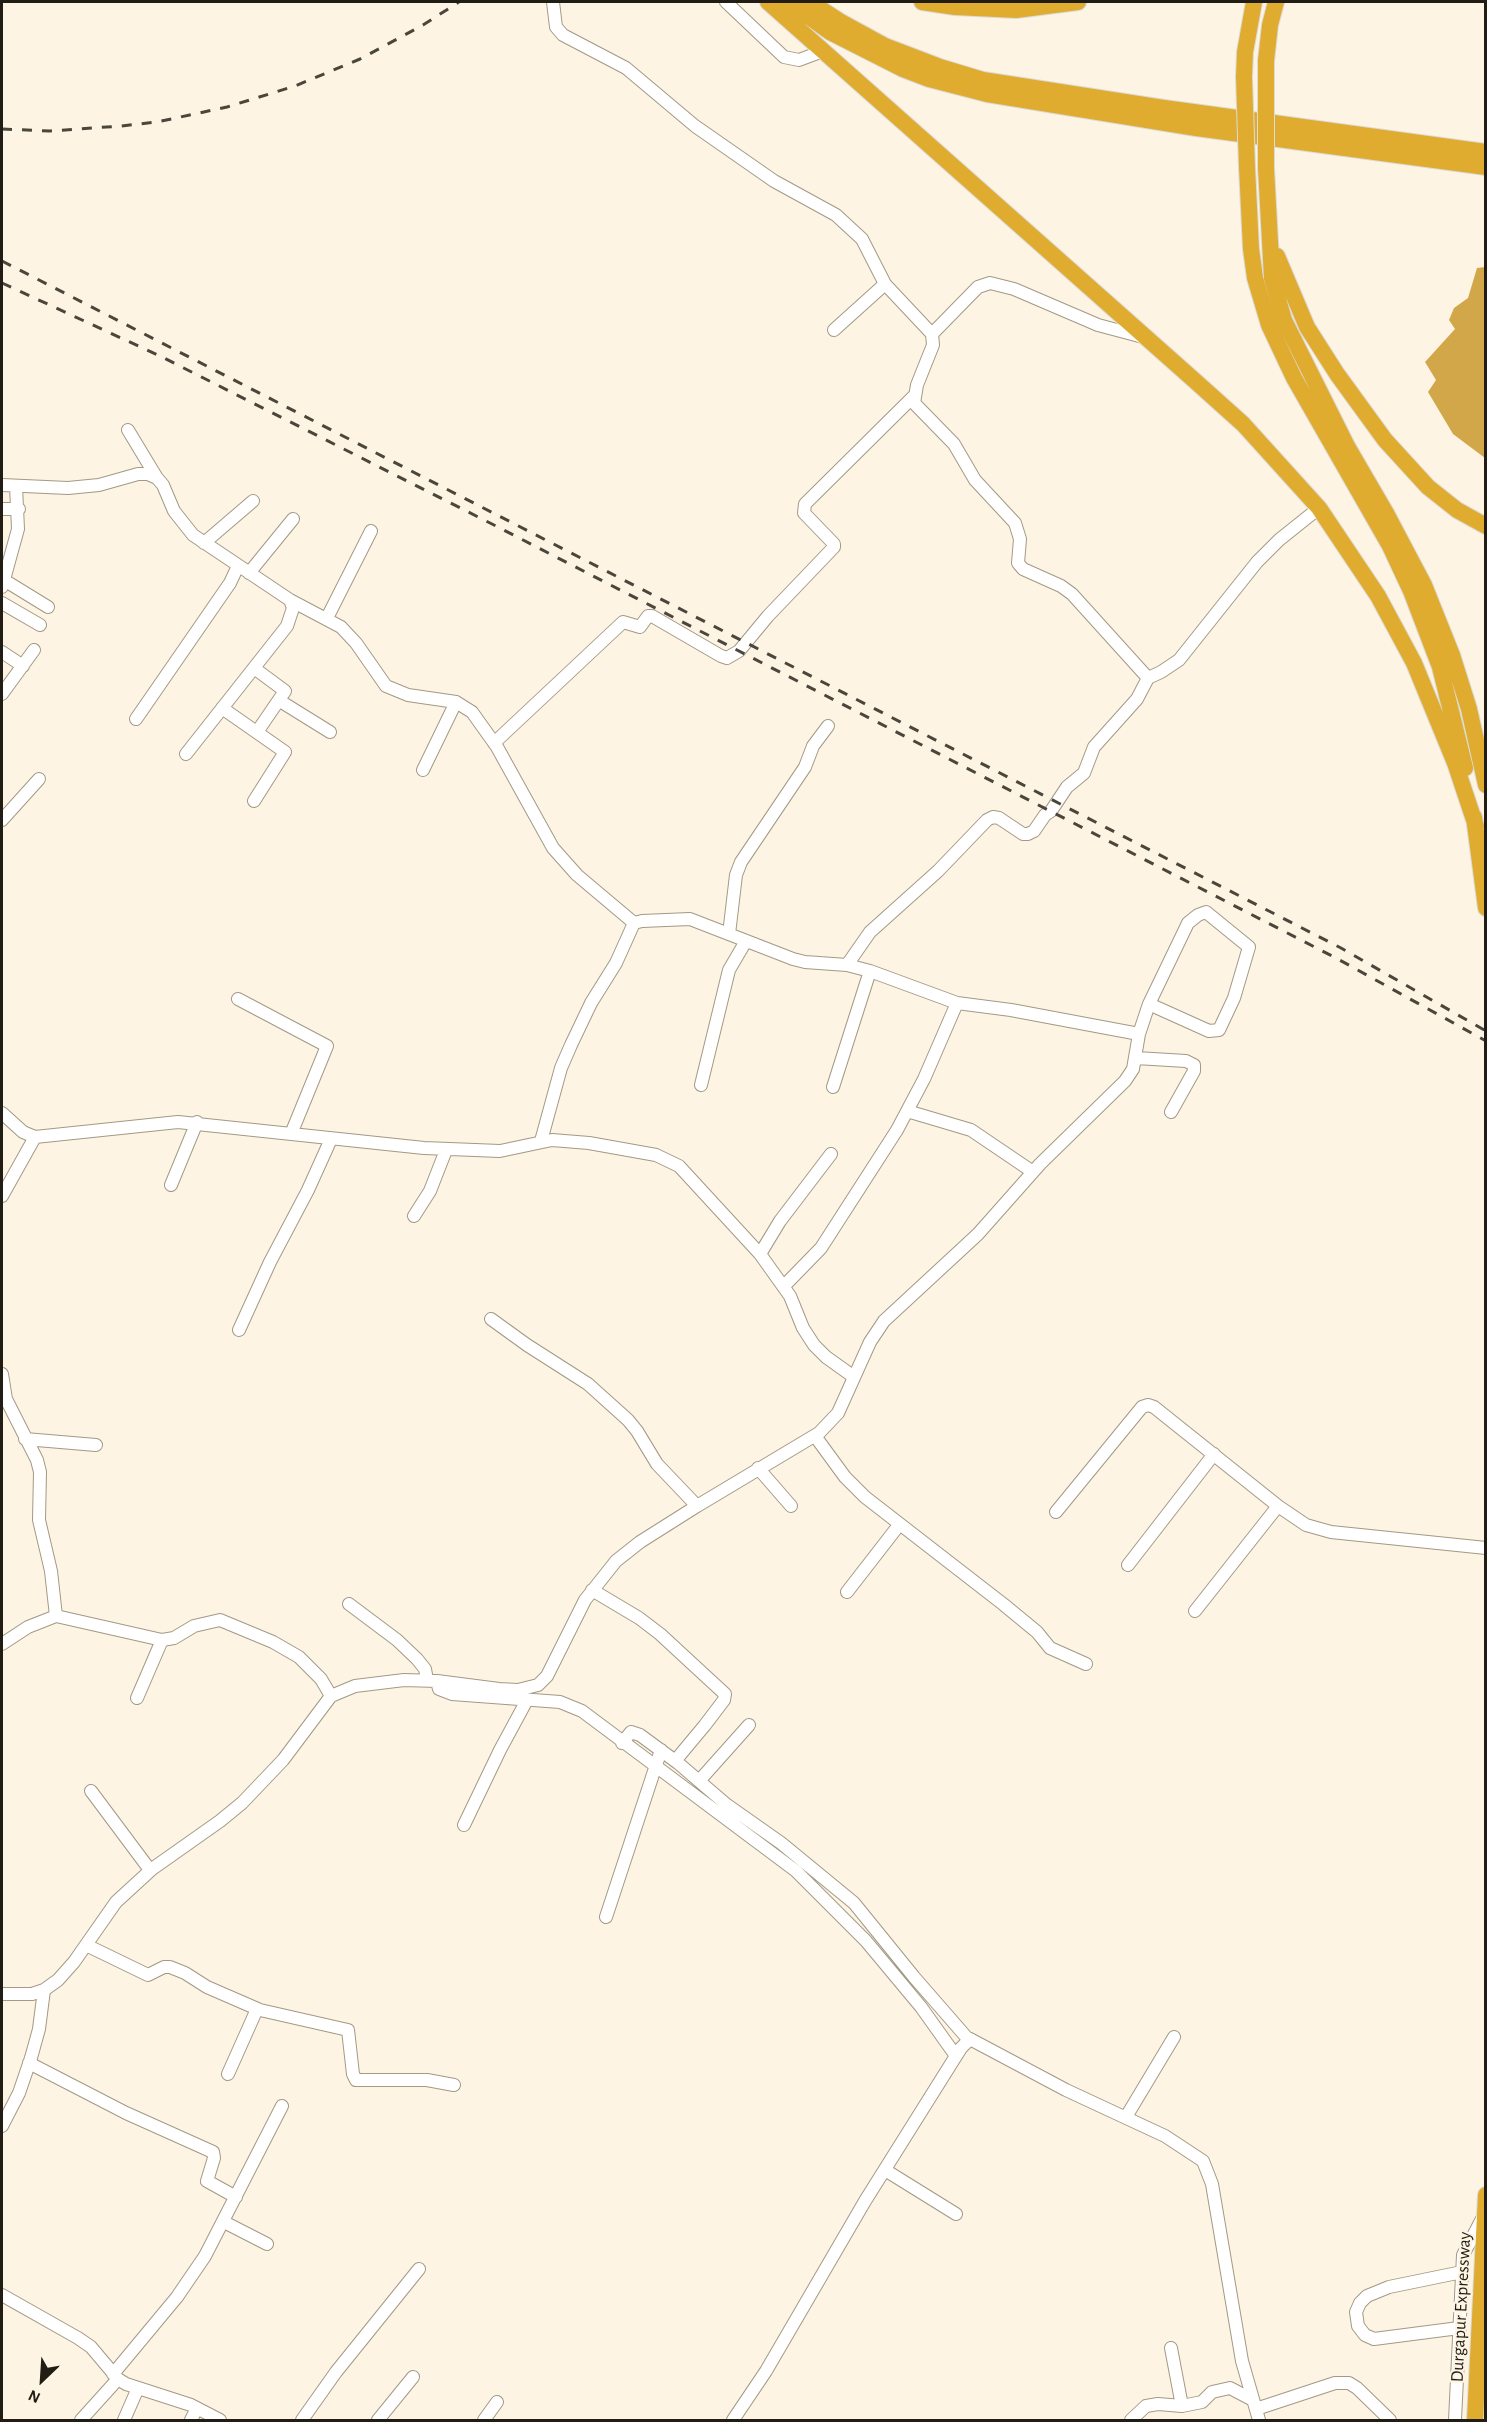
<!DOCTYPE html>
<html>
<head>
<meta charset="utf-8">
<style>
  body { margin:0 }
  #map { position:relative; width:1487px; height:2422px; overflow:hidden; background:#fdf4e3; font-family:"Alegreya Sans",sans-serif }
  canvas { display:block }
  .frame { position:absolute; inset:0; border:3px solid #211d15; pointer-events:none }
  .north { position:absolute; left:12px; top:2350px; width:60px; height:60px; -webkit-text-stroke:4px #fdf4e3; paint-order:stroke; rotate:205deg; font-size:16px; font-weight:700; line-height:24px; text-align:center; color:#211d15 }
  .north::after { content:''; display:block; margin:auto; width:21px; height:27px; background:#211d15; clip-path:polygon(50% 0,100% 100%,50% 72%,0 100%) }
</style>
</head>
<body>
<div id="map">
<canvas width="1487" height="2422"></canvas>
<div class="frame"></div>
<div class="north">N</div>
</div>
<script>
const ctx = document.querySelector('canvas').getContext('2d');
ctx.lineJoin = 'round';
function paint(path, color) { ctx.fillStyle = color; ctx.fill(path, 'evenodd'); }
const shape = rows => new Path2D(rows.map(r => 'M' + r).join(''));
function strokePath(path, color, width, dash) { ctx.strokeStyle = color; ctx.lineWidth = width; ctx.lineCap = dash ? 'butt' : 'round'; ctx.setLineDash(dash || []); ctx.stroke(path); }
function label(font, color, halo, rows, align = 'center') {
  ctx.font = font + ' "Alegreya Sans",sans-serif'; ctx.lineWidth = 4.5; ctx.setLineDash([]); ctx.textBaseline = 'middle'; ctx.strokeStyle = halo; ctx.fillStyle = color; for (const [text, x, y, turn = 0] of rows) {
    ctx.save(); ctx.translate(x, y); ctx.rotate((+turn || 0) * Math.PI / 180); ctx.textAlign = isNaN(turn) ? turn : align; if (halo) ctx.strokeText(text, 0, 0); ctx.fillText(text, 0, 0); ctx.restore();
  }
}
paint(shape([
  [1485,267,1486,267,1485,458,1453,434,1428,392,1436,380,1425,362,1455,329,1449,320,1454,308,1468,298,1477,268]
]), '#d2a74a');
const minor = shape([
  [553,2,556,27,563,35,626,68,695,126,774,181,836,215,862,239,885,284,932,334,933,345,917,385,914,403,954,444,975,480,1015,523,1020,539,1018,563,1023,569,1061,586,1072,594,1148,678],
  [726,2,784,57,799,60,823,51],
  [834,330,885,284],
  [932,334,978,287,990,283,1014,289,1098,325,1143,337],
  [128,430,157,478],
  [2,485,68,488,99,485,138,474,148,474,157,478,163,485,174,511,193,535,290,600,293,608,287,626,186,754],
  [2,509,19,509],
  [204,543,253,501],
  [249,573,293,519],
  [4,580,48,607],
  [2,587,18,529,16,486],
  [290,600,341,627,356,643,386,686,408,695,456,702,472,712,497,747,553,848,577,875,634,923],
  [2,603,40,625],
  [327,618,371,531],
  [2,652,23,666],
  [254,668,285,691,257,732],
  [2,694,34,650],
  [280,701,330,732],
  [222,708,285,752,254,801],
  [136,719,230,583,238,566],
  [494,743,623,622,640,627,648,616,652,616,721,656,727,658,739,651,768,616,834,547,834,544,804,513,805,504,915,395],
  [423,770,456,702],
  [2,820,39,779],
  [729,934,736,875,741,862,805,767,813,746,828,726],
  [847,965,870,932,938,871,987,820,993,817,999,818,1023,834,1028,834,1034,831,1045,815,1051,811,1067,787,1084,773,1094,747,1137,699,1148,678,1161,672,1179,660,1257,562,1279,540,1319,508],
  [238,999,327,1046,291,1134],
  [1136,1058,1186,1061,1194,1065,1194,1071,1171,1112],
  [701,1085,729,970,746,941],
  [833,1087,870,971],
  [907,1111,971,1130,1033,1172],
  [2,1113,23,1132,35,1137,178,1122,424,1148,500,1151,552,1140,589,1143,656,1155,679,1166,760,1254,790,1296,803,1328,814,1345,826,1357,854,1377],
  [541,1141,561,1068,571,1045,591,1003,616,963,634,923,642,921,690,919,793,959,805,962,847,965,870,971,957,1003,1011,1010,1139,1034],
  [171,1185,197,1122],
  [2,1196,35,1137],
  [414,1216,430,1191,446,1150],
  [760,1254,780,1221,831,1154],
  [784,1286,821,1248,897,1130,924,1079,957,1003],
  [491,1319,527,1345,588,1384,628,1420,637,1431,657,1464,697,1506],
  [239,1330,270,1262,308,1190,331,1139],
  [2,1374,6,1399,37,1460,40,1472,39,1520,51,1571,56,1616],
  [815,1436,845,1477,865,1497,1003,1604,1037,1632,1050,1648,1086,1664],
  [25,1439,96,1445],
  [758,1468,791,1506],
  [1056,1512,1142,1407,1148,1405,1154,1407,1278,1506,1306,1525,1331,1532,1486,1548],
  [1128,1565,1214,1454],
  [592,1590,639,1618,660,1634,725,1694,724,1700,705,1725,675,1761],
  [847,1592,899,1525],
  [349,1604,397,1640,417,1659,425,1669,427,1680],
  [1195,1611,1278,1506],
  [2,1644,28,1627,56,1616,162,1640,174,1638,194,1626,220,1620,273,1642,299,1657,321,1679,331,1696],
  [137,1698,162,1640],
  [622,1743,631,1732,640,1735,678,1763,727,1805,781,1843,854,1903,914,1977,968,2039],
  [699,1781,749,1725],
  [91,1791,150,1870],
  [464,1825,500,1750,527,1700],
  [606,1917,661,1750],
  [86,1945,148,1975,164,1967,170,1967,185,1973,207,1987,260,2010,348,2030,353,2074,356,2080,427,2080,454,2085],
  [2,1994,32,1994,44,1990,58,1980,74,1962,116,1902,152,1869,220,1821,242,1803,283,1760,331,1696,355,1686,404,1680,437,1681],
  [956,2056,921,2007,866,1941,796,1871,582,1711,560,1702,452,1694,439,1689,437,1681,499,1689,518,1690,538,1685,547,1676,585,1600,616,1561,640,1542,697,1506,819,1433,838,1413,870,1342,884,1321,978,1234,1040,1164,1125,1081,1133,1069,1139,1034,1149,1004,1188,923,1198,915,1206,912,1249,947,1234,998,1219,1030,1209,1031,1149,1004],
  [29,2063,126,2113,213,2152,214,2158,207,2181,236,2197],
  [228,2074,257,2009],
  [1126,2117,1174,2037],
  [2,2126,19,2093,31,2058,39,2029,44,1990],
  [885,2170,956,2214],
  [224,2222,267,2244],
  [2,2295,78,2338,91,2347,118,2379,126,2384,191,2405,220,2420],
  [1459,2328,1374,2339,1365,2335,1358,2326,1356,2312,1360,2303,1367,2296,1389,2287,1462,2272],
  [1171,2348,1182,2406],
  [113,2374,177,2297,205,2256,282,2106],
  [1256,2409,1335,2383,1349,2383,1357,2388,1390,2420],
  [81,2420,118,2379],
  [124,2420,138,2388],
  [191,2420,197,2408],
  [302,2420,336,2372,419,2269],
  [378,2420,413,2377],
  [484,2420,497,2402],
  [733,2420,766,2371,865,2201,961,2048,970,2039,1066,2090,1165,2136,1203,2161,1212,2184,1242,2361,1259,2420],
  [1131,2420,1146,2406,1158,2404,1182,2406,1202,2402,1212,2392,1230,2388,1253,2400],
  [1455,2420,1463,2255,1483,2217]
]);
const highway = shape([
  [768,2,1194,380,1243,424,1319,508,1378,596,1414,663,1455,763,1476,826],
  [788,2,830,32,903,69,929,79,987,94,1196,128,1486,167],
  [810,2,841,22,885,46,940,67,983,80,1164,108,1486,152],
  [922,2,955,7,1016,10,1078,2],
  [1266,61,1270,25,1276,2],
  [1244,77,1245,52,1254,2],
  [1247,167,1251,249,1255,278,1269,325,1294,378,1390,546,1411,591,1440,667,1465,768],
  [1266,168,1272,278,1284,320,1347,446,1386,513,1424,585,1452,655,1469,709,1486,785],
  [1277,256,1307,327,1337,374,1385,440,1428,487,1457,510,1486,526],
  [1474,817,1486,908],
  [1475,2420,1486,2195]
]);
strokePath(minor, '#a39985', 14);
strokePath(highway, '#dbdbda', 18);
strokePath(minor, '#fff', 12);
strokePath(highway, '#e0ac30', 16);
strokePath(shape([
  [2,129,50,131,121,126,157,122,227,107,295,86,360,59,423,25,459,2],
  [2,261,1341,948,1486,1031],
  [2,283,160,356,490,523,1336,958,1486,1041]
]), '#4b463c', 3, [10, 10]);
const highwayBridge = shape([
  [1266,61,1266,168],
  [1244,77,1247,167]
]);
strokePath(highwayBridge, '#dbdbda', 18, []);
strokePath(highwayBridge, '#e0ac30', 16);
label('18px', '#211d15', '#fdf4e3', [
  ["Durgapur Expressway",1461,2307,-87]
]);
</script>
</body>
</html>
